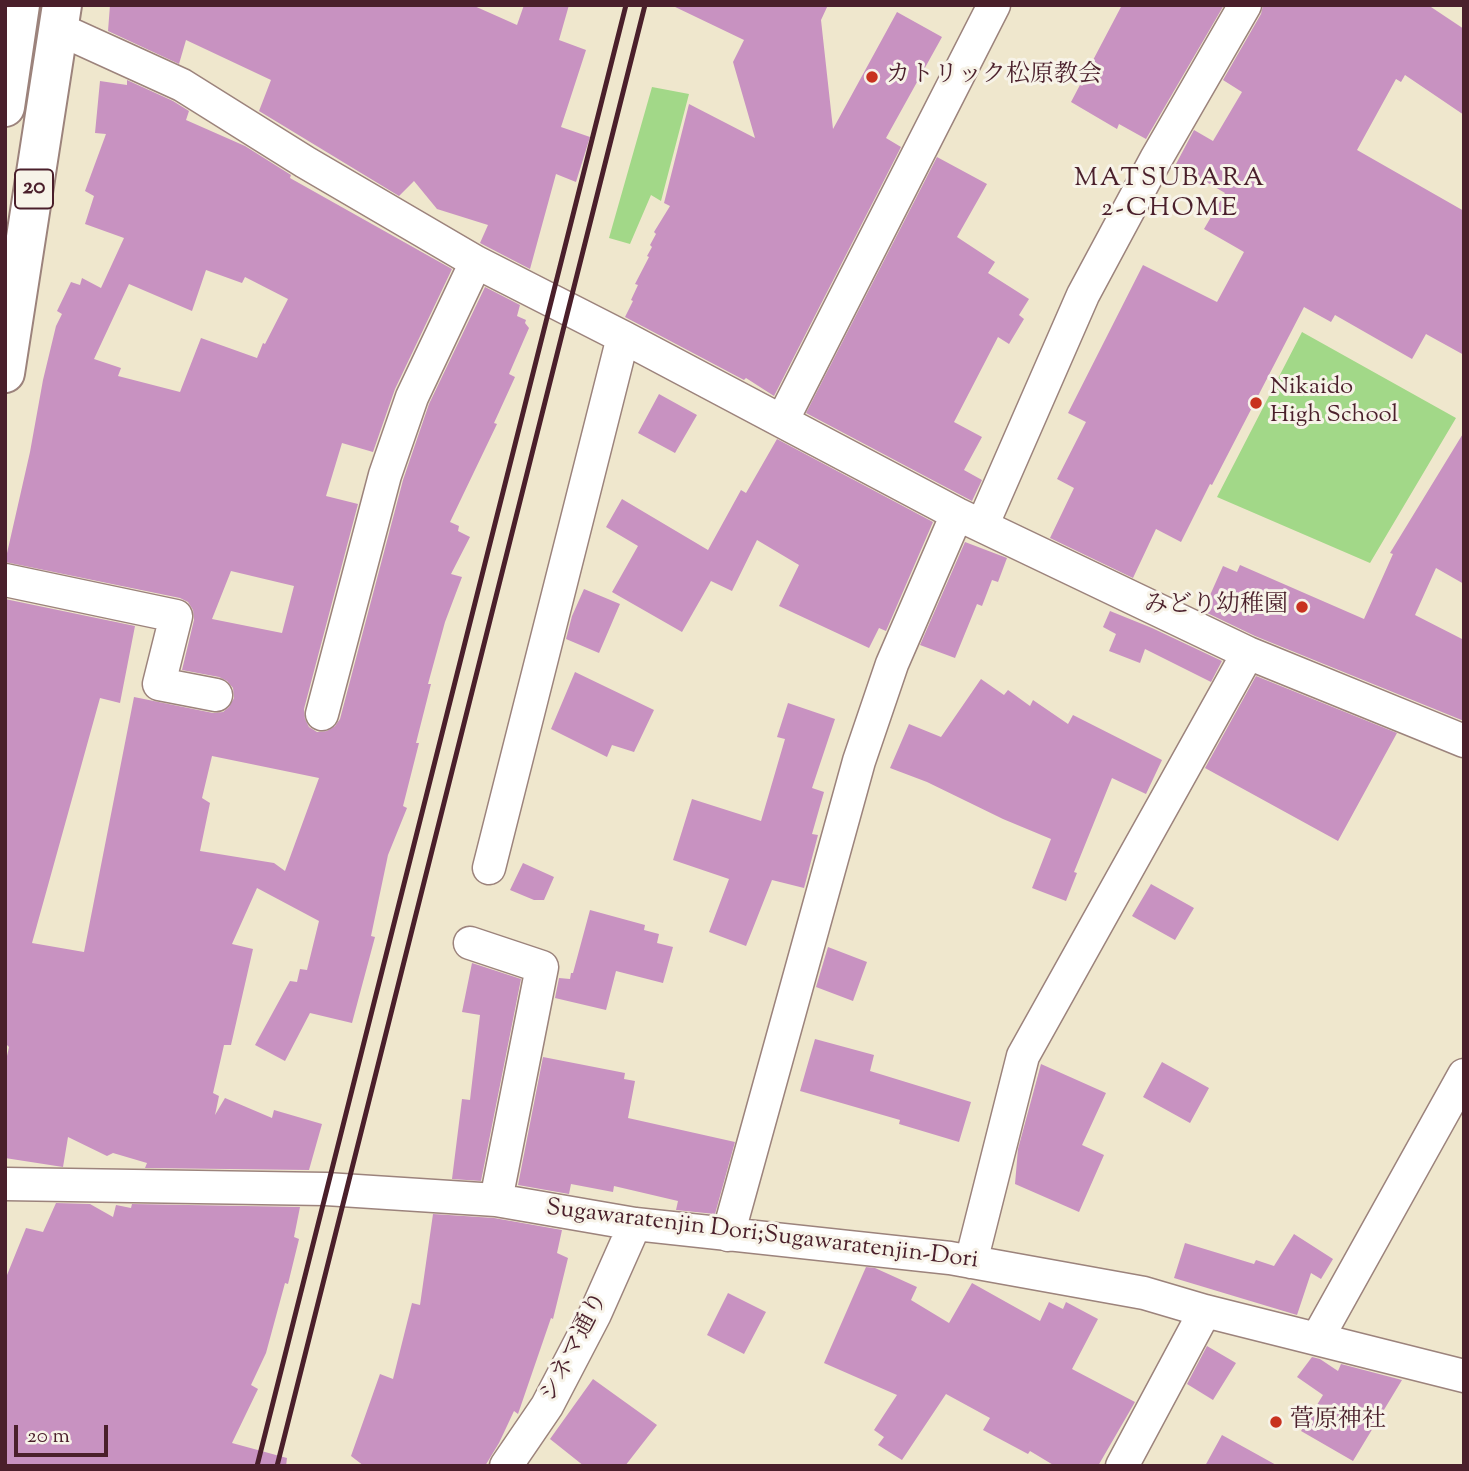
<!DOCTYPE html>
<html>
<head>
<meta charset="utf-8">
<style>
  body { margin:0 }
  #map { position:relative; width:1469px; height:1471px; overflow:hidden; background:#efe7cd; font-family:"Sorts Mill Goudy",serif }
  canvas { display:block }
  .frame { position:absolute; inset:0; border:7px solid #4a1f2b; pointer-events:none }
  .scale { position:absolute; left:14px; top:1425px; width:94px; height:32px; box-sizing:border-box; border:4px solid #4a1f2b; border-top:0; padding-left:9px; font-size:21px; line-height:24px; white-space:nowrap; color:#4a1f2b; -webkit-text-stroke:5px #f7f3e8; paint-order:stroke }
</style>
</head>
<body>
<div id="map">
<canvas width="1469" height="1471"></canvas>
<div class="frame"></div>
<div class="scale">20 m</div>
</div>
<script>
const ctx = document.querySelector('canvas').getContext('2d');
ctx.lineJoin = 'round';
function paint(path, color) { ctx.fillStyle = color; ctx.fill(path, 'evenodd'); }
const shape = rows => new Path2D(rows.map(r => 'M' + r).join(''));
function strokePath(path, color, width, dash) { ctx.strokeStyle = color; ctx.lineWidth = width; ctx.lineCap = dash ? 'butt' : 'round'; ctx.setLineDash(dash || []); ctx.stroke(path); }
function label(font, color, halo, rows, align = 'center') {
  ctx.font = font + ' "Sorts Mill Goudy","Noto Serif JP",serif'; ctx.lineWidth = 6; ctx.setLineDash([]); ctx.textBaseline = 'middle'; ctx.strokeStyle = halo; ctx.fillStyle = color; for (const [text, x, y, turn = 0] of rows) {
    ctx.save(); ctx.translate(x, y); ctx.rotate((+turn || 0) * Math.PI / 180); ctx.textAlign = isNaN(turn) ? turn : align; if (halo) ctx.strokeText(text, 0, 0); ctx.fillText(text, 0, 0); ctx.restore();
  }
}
paint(shape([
  [652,87,689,94,661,201,651,195,630,244,609,238],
  [1302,332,1456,418,1370,563,1217,497]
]), '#a2d888');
paint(shape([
  [110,5,472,5,517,25,524,5,569,5,559,40,586,50,561,127,590,137,576,182,556,174,530,269,480,243,488,225,437,209,414,181,399,196,259,111,271,80,186,40,179,64,108,31],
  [671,5,828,5,821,20,833,129,897,12,942,37,886,138,901,147,774,396,746,378,744,380,625,317,633,301,631,300,638,285,635,284,649,257,647,256,652,247,650,245,656,234,654,232,670,206,664,203,689,104,755,138,733,62,744,40],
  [1122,5,1224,5,1146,139,1119,124,1117,129,1071,102],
  [1263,5,1428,5,1464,29,1464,115,1405,75,1401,82,1396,79,1357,150,1464,211,1464,355,1426,334,1412,359,1335,315,1331,322,1304,307,1212,485,1210,484,1181,542,1156,529,1133,578,1050,538,1074,488,1057,479,1086,422,1068,413,1143,265,1217,302,1244,252,1204,229,1225,193,1176,164,1194,130,1213,141,1242,92,1223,80,1261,14],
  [127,80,173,101,189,111,186,120,245,146,291,175,290,178,452,269,395,389,373,452,342,443,326,496,358,504,304,709,305,719,309,727,317,732,327,731,335,726,340,719,403,480,429,404,485,287,520,305,517,316,526,320,525,323,529,328,509,374,515,377,494,423,497,424,450,522,459,526,458,531,470,537,451,574,462,577,445,622,428,684,431,684,416,743,419,743,403,806,407,808,388,855,371,936,375,937,352,1023,310,1013,285,1061,255,1045,290,981,297,982,300,969,307,970,319,921,257,888,232,944,253,949,231,1045,224,1045,213,1093,219,1096,215,1115,225,1098,272,1118,274,1110,322,1124,309,1170,145,1168,147,1163,113,1153,107,1156,68,1137,63,1167,5,1158,5,1065,9,1047,5,1043,5,599,135,626,120,703,100,698,32,943,84,952,134,697,213,713,223,712,229,707,234,698,233,688,227,681,219,677,182,670,194,620,193,610,188,602,180,598,5,562,30,452,43,380,56,326,62,314,57,311,71,282,80,285,82,278,101,288,124,238,85,224,94,196,85,191,106,134,95,133,100,81,127,85],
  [206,270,242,283,245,277,288,299,265,344,263,343,257,358,201,338,180,392,118,376,121,368,94,359,129,284,192,311],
  [231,571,294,586,282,633,212,619],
  [212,756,319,778,285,871,274,863,200,851,210,803,202,798],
  [937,157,987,184,957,237,995,262,988,273,1029,299,1019,315,1024,319,1009,344,998,337,954,422,982,437,964,470,982,480,972,501,806,413],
  [659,394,697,415,675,453,638,433],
  [1464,432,1464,584,1436,568,1415,615,1464,640,1464,721,1255,636,1203,611,1223,566,1237,572,1240,565,1364,619,1393,554,1390,553],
  [777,439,933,522,886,631,879,628,869,648,779,606,799,565,757,540,732,591,711,581,682,632,612,592,638,546,606,527,622,499,708,550,741,490,746,493],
  [965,542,1007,558,998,582,992,580,982,606,977,604,955,658,920,645],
  [584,589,620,604,599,653,566,639,572,616],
  [1110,611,1152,628,1222,661,1211,682,1145,649,1140,663,1109,651,1116,634,1103,627],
  [575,672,654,710,634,752,612,745,607,757,551,729],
  [1256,676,1397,733,1338,841,1205,768],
  [981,679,1004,695,1008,690,1030,706,1033,700,1068,724,1073,715,1162,760,1146,794,1112,778,1074,872,1077,873,1066,901,1032,888,1051,839,1003,819,927,782,890,768,909,724,941,737],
  [788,703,835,719,812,788,824,792,812,834,818,835,804,888,772,880,746,946,709,932,729,879,673,860,692,799,761,821,785,739,777,737],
  [523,863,554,877,544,900,534,900,510,890],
  [1151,884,1194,908,1175,940,1132,916],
  [590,910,645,925,644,930,659,934,657,943,673,947,663,983,616,971,606,1010,555,998,559,978,570,979,571,973,573,973],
  [828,947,867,962,853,1001,816,987],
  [472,963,521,979,481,1181,452,1179,462,1099,470,1100,480,1015,462,1012],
  [815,1039,874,1055,870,1071,971,1102,959,1142,899,1124,900,1120,800,1091],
  [543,1057,625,1073,624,1079,635,1081,628,1118,735,1142,715,1214,676,1210,678,1201,614,1186,613,1192,571,1184,569,1194,518,1185],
  [1162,1062,1209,1088,1190,1123,1143,1097],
  [1041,1064,1106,1093,1082,1145,1104,1155,1079,1212,1015,1184,1018,1149],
  [56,1203,90,1204,113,1217,116,1205,131,1208,132,1204,300,1207,294,1237,299,1239,288,1284,285,1283,266,1353,251,1385,258,1389,232,1443,287,1458,286,1466,5,1466,5,1280,26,1228,43,1232],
  [433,1214,494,1218,562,1230,557,1253,568,1258,553,1319,551,1318,518,1414,514,1411,499,1443,485,1466,364,1466,351,1456,380,1374,393,1379,412,1303,420,1305],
  [1294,1234,1333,1259,1321,1279,1311,1273,1297,1315,1174,1278,1185,1243,1254,1264,1256,1260,1274,1266],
  [866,1267,875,1268,917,1287,911,1300,949,1323,972,1283,1040,1321,1049,1302,1063,1309,1066,1302,1098,1319,1072,1369,1135,1402,1098,1466,1055,1466,1030,1451,1028,1454,983,1430,990,1418,946,1394,902,1460,878,1445,884,1437,874,1430,897,1395,824,1363],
  [728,1293,766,1312,744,1354,707,1335],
  [1207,1346,1236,1363,1213,1400,1187,1384],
  [1312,1357,1320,1359,1338,1371,1341,1364,1402,1380,1353,1461,1301,1431,1323,1395,1297,1377],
  [593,1379,657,1425,625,1466,584,1466,550,1439],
  [1222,1435,1278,1466,1205,1466]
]), '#c892c1');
const street = shape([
  [59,29,182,85,305,162,476,262,623,337,957,514,1248,653,1464,741],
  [782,421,994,5],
  [982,526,1083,295,1156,159,1245,5],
  [5,580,176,616,159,684,216,695],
  [322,714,385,475,412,397,476,262],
  [489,868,623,337],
  [470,943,542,967,496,1200],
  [5,1184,326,1189,496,1200,635,1224,950,1258,1144,1293,1205,1311,1464,1376],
  [728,1235,859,761,892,664,957,514],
  [971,1262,1023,1056,1248,653],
  [1317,1339,1464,1075],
  [506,1466,547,1406,595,1314,635,1224],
  [1122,1466,1205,1311]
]);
const highway = shape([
  [5,107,20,5],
  [5,373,62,5]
]);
strokePath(street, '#9c837c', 35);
strokePath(highway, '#9c837c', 42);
strokePath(street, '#fff', 32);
strokePath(highway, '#fff', 38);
strokePath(shape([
  [257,1466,626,5],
  [277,1466,645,5]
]), '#4a1f2b', 5);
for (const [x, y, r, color] of [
  [872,77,7,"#c8321e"],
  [1256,403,7,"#c8321e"],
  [1302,607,7,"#c8321e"],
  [1276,1422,7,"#c8321e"]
]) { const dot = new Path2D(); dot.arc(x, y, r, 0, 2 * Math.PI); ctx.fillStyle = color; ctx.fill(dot); strokePath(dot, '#f7f3e8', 2.5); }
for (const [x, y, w] of [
  [34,189,38]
]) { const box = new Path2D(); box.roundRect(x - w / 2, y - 19.5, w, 39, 5); ctx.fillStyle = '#f7f3e8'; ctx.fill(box); strokePath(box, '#4a1f2b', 2); }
label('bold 23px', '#4a1f2b', null, [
  ["20",34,189]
]);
label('24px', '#4a1f2b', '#f7f3e8', [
  ["カトリック松原教会",886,77],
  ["Nikaido",1270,389],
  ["High School",1270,417],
  ["みどり幼稚園",1288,607,"right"],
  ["菅原神社",1290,1422]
], 'left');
label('24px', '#4a1f2b', '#f7f3e8', [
  ["Sugawaratenjin Dori;Sugawaratenjin-Dori",762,1236,7],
  ["シネマ通り",576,1348,-63]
]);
ctx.letterSpacing = '2px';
label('26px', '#4a1f2b', '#f7f3e8', [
  ["MATSUBARA",1170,181],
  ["2-CHOME",1170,211]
]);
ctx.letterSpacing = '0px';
</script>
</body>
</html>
